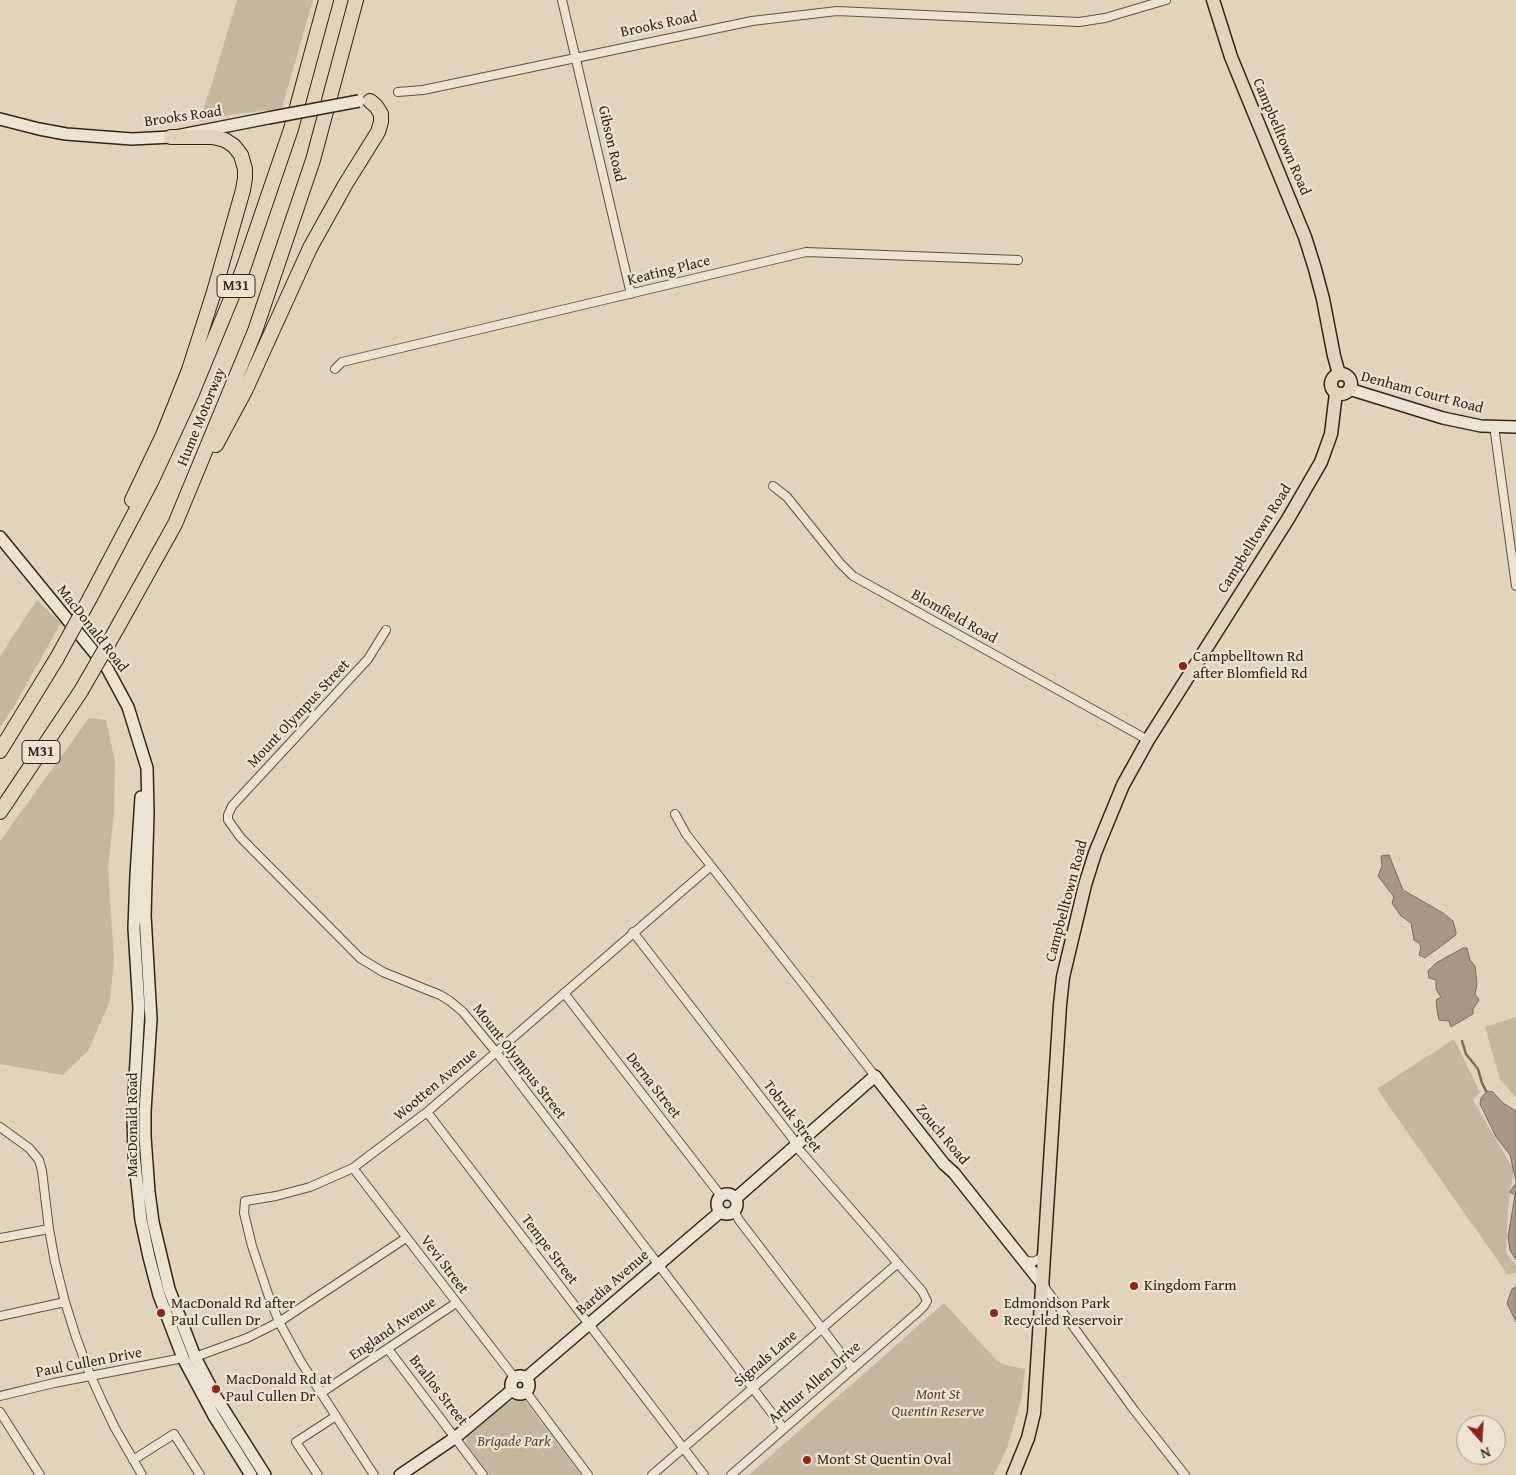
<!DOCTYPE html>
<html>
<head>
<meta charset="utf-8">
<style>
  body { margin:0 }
  #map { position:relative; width:1516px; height:1475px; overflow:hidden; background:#e2d4bc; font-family:"Gentium Book Plus",serif }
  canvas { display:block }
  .north { position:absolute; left:1456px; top:1415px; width:50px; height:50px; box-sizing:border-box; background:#ece3d3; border:1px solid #a49786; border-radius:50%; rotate:161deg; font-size:14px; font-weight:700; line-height:20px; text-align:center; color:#372413 }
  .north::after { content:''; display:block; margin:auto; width:18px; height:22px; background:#8f2418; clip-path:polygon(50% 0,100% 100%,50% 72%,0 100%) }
</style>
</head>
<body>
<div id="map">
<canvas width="1516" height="1475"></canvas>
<div class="north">N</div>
</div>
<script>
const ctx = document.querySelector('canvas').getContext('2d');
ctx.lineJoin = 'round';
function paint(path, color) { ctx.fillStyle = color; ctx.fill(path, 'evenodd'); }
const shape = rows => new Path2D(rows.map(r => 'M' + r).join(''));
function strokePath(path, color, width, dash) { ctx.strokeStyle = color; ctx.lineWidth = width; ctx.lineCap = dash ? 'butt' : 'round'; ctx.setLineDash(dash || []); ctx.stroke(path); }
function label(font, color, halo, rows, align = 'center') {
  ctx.font = font + ' "Gentium Book Plus",serif'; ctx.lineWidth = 4.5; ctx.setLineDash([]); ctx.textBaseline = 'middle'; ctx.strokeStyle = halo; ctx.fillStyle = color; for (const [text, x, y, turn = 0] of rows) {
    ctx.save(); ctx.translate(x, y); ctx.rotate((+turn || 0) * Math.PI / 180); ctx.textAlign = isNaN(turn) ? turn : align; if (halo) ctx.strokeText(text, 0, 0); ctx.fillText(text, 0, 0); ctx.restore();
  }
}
paint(shape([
  [237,0,313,0,282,108,230,115,199,122,213,80],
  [37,600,61,623,13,708,0,727,0,656],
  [89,718,106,720,115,762,114,813,108,869,114,960,110,1001,88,1051,63,1075,0,1064,0,841],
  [1516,1017,1516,1098,1500,1079,1485,1027],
  [1454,1039,1480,1092,1473,1100,1514,1170,1508,1207,1506,1253,1516,1265,1516,1272,1508,1275,1377,1089],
  [944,1303,997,1361,1005,1365,1025,1369,1022,1395,1015,1421,1007,1448,994,1475,749,1475],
  [517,1398,521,1399,526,1402,581,1475,489,1475,468,1446,466,1442,467,1437,503,1406]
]), '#c5b69f');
const water = shape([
  [1389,855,1403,890,1443,913,1453,921,1456,932,1456,935,1425,958,1419,955,1421,947,1419,943,1414,940,1411,923,1401,916,1392,903,1394,897,1378,876,1382,866,1381,856,1389,855],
  [1463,948,1467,948,1470,960,1475,966,1477,984,1475,994,1479,1000,1473,1009,1473,1014,1451,1027,1449,1021,1439,1020,1437,1010,1436,1000,1441,997,1436,989,1436,980,1429,978,1428,971,1436,963,1463,948],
  [1487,1091,1493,1092,1503,1103,1516,1111,1516,1181,1510,1155,1496,1137,1480,1104,1481,1098,1487,1091],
  [1516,1183,1516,1260,1510,1250,1508,1237,1515,1195,1510,1192,1516,1183],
  [1516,1287,1516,1322,1507,1303,1512,1289,1516,1287]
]);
paint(water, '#a89883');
strokePath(water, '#7b6a56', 1);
strokePath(shape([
  [1462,1041,1466,1054,1478,1069,1482,1083,1486,1091]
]), '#7b6a56', 2.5);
const street = shape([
  [562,0,631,294],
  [398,92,423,90,752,21,837,11,1079,22,1105,18,1166,0],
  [335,369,342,362,806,252,1018,260],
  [1494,426,1516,586],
  [773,486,787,497,840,563,853,576,1148,740],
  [386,630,368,659,232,806,228,815,228,820,241,838,360,958,383,972,440,995,450,1001,463,1012,496,1052,784,1429],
  [675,814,686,834,875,1076],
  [633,932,793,1139,795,1145,922,1291,927,1301,924,1306,918,1312,731,1475],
  [564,993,721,1196],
  [427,1112,704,1475],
  [0,1127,29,1148,39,1160,42,1171,49,1229,55,1262,65,1302,76,1337,89,1372,102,1401,115,1428,142,1475],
  [353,1168,514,1377],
  [735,1212,739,1220,853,1369],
  [0,1238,49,1229],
  [1023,1260,1033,1262,1045,1256],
  [1043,1285,1134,1410,1185,1475],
  [0,1316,65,1302],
  [388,1349,483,1475],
  [195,1357,247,1338,279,1322,406,1238],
  [526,1392,588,1475],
  [321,1393,456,1303],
  [0,1396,54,1383,183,1358],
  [0,1412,40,1475],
  [133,1460,174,1434,200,1475],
  [318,1475,296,1442,336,1416],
  [374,1475,301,1362,279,1322,268,1294,252,1246,244,1213,245,1201,276,1196,310,1187,353,1168,427,1112,711,866],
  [652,1475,898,1263]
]);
const secondary = shape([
  [0,119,39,129,66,134,132,139,171,137,268,118],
  [1349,389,1443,418,1481,426,1516,427],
  [0,537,107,668,128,707,147,768,148,813,145,915,151,1019,145,1111,145,1137,149,1192,153,1222,169,1289,195,1357,217,1399,265,1475],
  [141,797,136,875,134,928,139,1008,133,1115,134,1154,141,1220,149,1257,159,1295,183,1358,214,1416,251,1475],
  '717 1204a10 10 0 1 1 20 0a10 10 0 1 1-20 0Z',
  [736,1198,875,1076,944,1164,954,1173,1043,1285],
  '511 1385a9 9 0 1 1 18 0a9 9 0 1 1-18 0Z',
  [526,1378,720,1212],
  [400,1475,456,1437,512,1390]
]);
const primary = shape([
  [1213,0,1231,57,1305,237,1315,269,1323,299,1334,356,1339,374],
  '1331 384a10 10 0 1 1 20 0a10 10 0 1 1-20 0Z',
  [1013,1475,1028,1438,1034,1413,1060,1005,1063,977,1085,885,1095,853,1123,785,1148,740,1288,519,1321,462,1331,434,1336,393]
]);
const highway = shape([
  [216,445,245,391,310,248,345,185,378,132,381,122,381,114,376,106,370,101],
  [132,500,163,435,189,370,214,292,243,190,245,178,245,169,241,155,234,146,225,140,213,137,171,137],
  [90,598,152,480,190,398,242,272,291,129,326,0],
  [116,630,175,524,255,331,313,160,356,0],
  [0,751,57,658],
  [0,812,81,691]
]);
strokePath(street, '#62503d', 10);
strokePath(secondary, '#372413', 14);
strokePath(primary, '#372413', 15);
strokePath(highway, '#372413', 16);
strokePath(street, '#ece3d3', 8);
strokePath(secondary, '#ece3d3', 11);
strokePath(primary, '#e2d4bc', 12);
strokePath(highway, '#e2d4bc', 14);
const secondaryBridge = shape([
  [268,118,359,101]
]);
const highwayBridge = shape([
  [57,658,90,598],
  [81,691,116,630]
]);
strokePath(secondaryBridge, '#372413', 14, []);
strokePath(highwayBridge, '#372413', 16, []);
strokePath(secondaryBridge, '#ece3d3', 11);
strokePath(highwayBridge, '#e2d4bc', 14);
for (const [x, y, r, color] of [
  [1183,666,5,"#8f2418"],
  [1134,1286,5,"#8f2418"],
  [161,1313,5,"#8f2418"],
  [994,1313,5,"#8f2418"],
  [216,1389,5,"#8f2418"],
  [807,1460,5,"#8f2418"]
]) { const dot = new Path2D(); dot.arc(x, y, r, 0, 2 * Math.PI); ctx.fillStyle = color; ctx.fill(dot); strokePath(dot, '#ece3d3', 2); }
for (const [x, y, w] of [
  [236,286,38],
  [41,752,38]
]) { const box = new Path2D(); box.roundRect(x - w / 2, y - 11.5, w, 23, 4); ctx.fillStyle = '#ece3d3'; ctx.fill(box); strokePath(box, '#372413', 1); }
label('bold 14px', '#372413', null, [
  ["M31",236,286],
  ["M31",41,752]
]);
label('15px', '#372413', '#ece3d3', [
  ["Brooks Road",659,25,-12],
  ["Brooks Road",183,117,-8],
  ["Campbelltown Road",1281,137,67],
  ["Gibson Road",611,144,77],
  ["Keating Place",669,271,-14],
  ["Denham Court Road",1422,393,15],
  ["Hume Motorway",202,417,-68],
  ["Campbelltown Road",1255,539,-58],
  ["Blomfield Road",954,617,29],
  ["MacDonald Road",92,629,52],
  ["Mount Olympus Street",299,714,-47],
  ["Campbelltown Road",1067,901,-75],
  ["Mount Olympus Street",519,1062,52],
  ["Wootten Avenue",436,1085,-40],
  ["Derna Street",653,1086,52],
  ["Tobruk Street",792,1117,53],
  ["MacDonald Road",133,1125,-90],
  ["Zouch Road",942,1135,50],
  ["Tempe Street",549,1250,53],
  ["Vevi Street",444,1265,53],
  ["Bardia Avenue",613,1283,-41],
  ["England Avenue",393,1329,-34],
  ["Signals Lane",766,1359,-41],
  ["Paul Cullen Drive",89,1363,-11],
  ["Arthur Allen Drive",815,1383,-41],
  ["Brallos Street",438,1391,52]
]);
label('15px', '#372413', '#ece3d3', [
  ["Campbelltown Rd",1193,657],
  ["after Blomfield Rd",1193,674],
  ["Kingdom Farm",1144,1286],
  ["MacDonald Rd after",171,1304],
  ["Paul Cullen Dr",171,1321],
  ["Edmondson Park",1004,1304],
  ["Recycled Reservoir",1004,1321],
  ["MacDonald Rd at",226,1380],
  ["Paul Cullen Dr",226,1397],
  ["Mont St Quentin Oval",817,1460]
], 'left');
label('italic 15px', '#5a4836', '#ece3d3', [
  ["Mont St",938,1395],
  ["Quentin Reserve",938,1412],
  ["Brigade Park",514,1442]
]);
</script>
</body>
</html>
